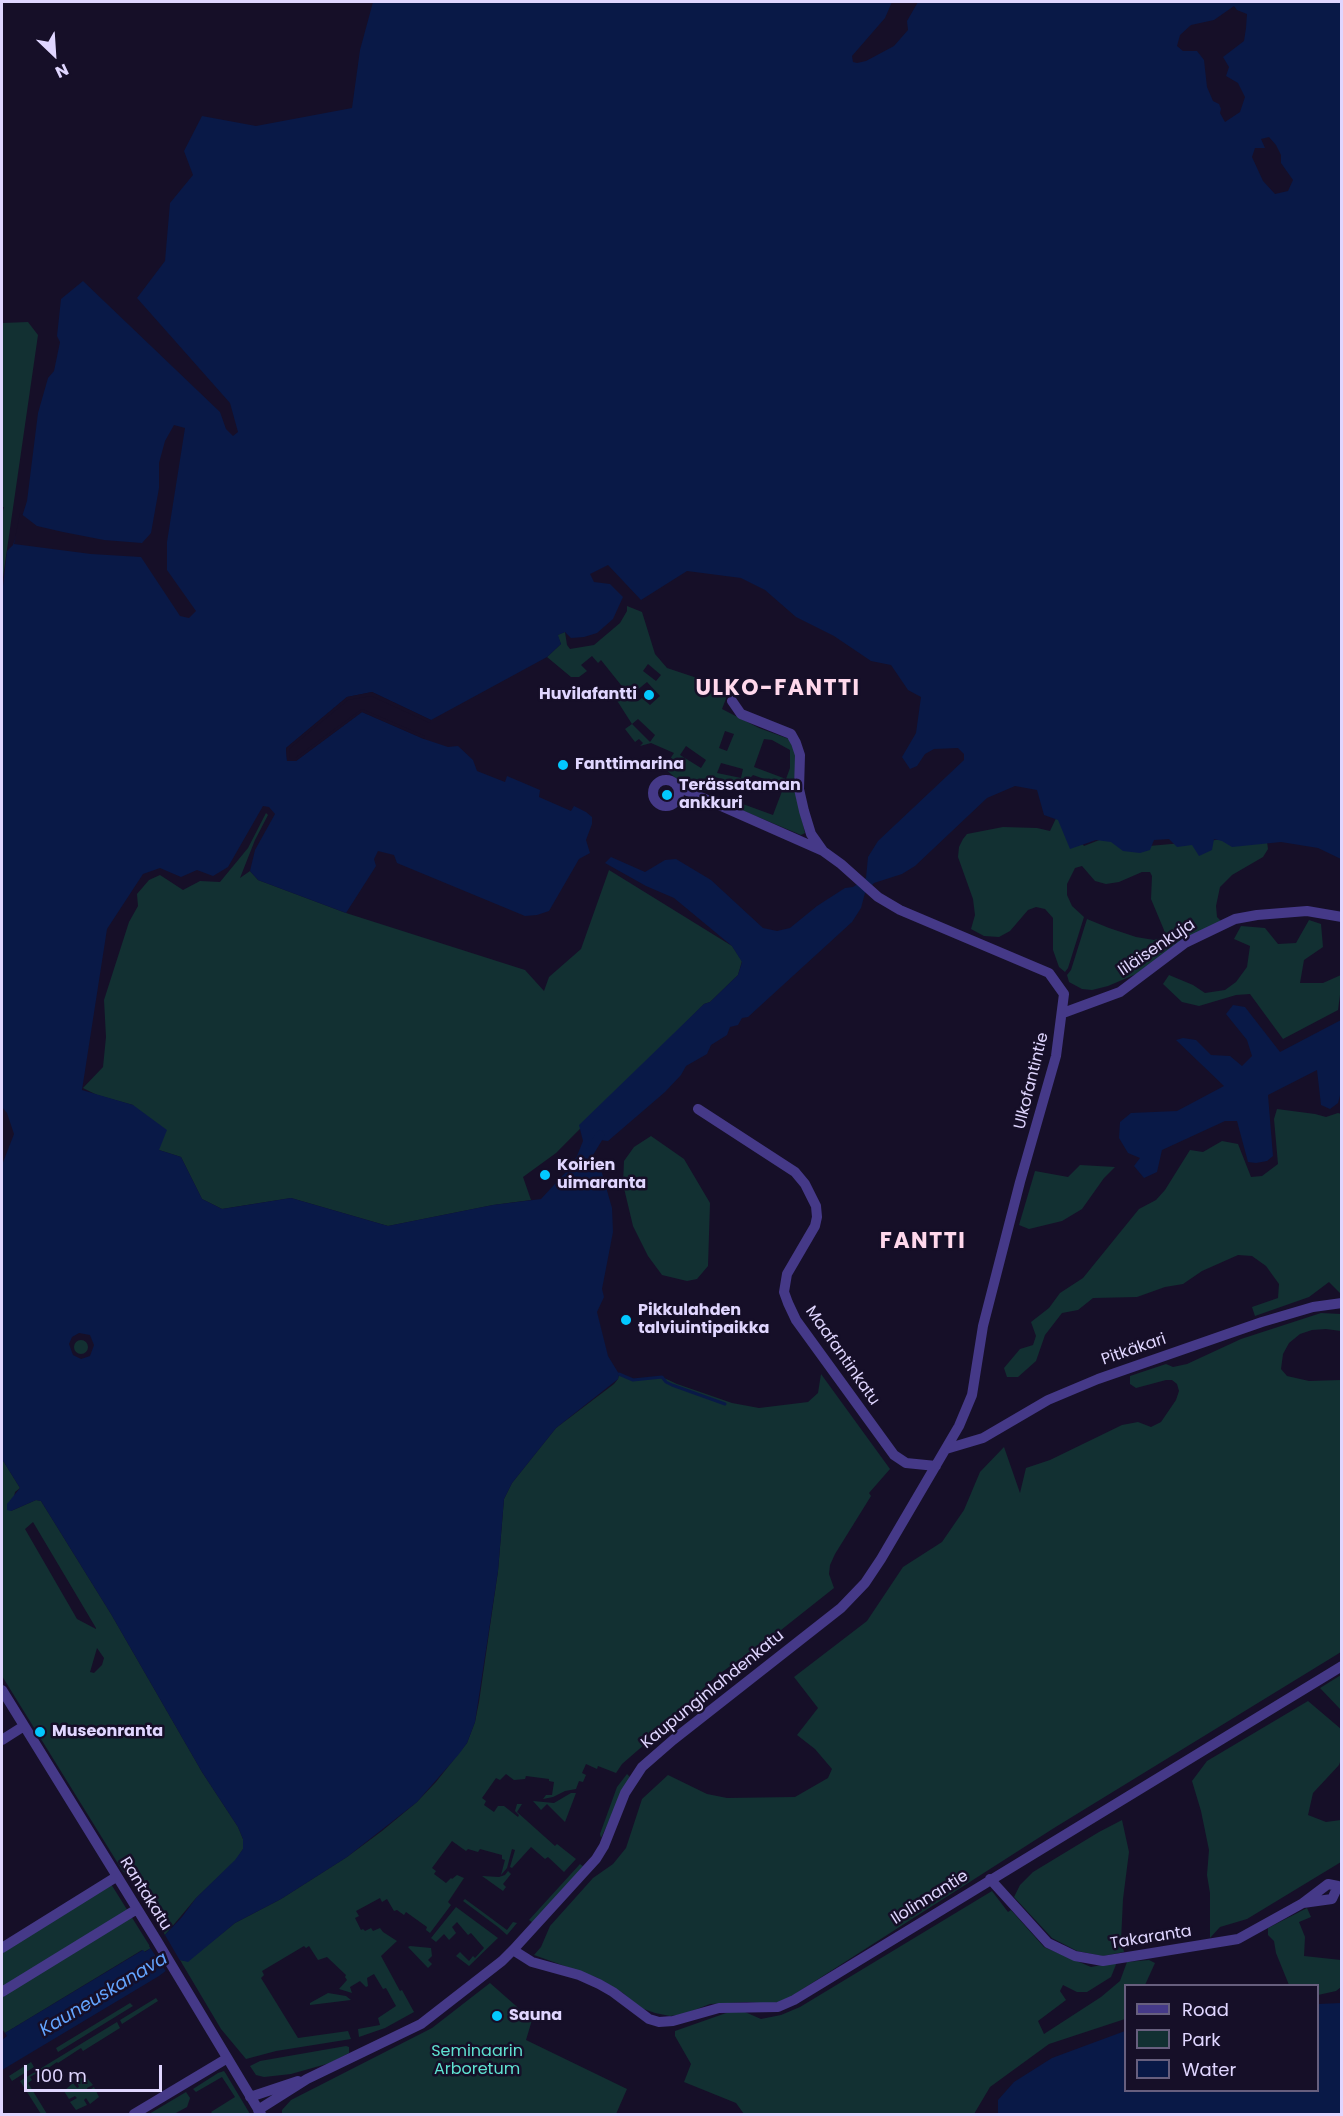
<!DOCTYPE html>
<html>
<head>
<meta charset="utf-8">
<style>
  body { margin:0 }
  #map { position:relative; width:1343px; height:2116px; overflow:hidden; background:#160f28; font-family:Poppins,sans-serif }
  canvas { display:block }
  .frame { position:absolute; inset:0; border:3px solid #e0d6ff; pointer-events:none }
  .legend { position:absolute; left:1124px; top:1984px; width:195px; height:108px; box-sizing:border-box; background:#160f28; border:2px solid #675f7e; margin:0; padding:8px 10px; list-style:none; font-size:18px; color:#e0d6ff }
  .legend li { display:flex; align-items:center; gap:12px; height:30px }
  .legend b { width:30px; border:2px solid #675f7e }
  .north { position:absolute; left:24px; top:24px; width:60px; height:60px; -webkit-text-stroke:4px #160f28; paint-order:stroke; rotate:155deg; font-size:16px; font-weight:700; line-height:24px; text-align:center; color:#e0d6ff }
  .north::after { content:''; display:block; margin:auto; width:21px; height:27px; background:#e0d6ff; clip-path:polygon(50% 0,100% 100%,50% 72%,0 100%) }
  .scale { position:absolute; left:24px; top:2065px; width:138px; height:27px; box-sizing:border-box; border:3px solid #e0d6ff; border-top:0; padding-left:8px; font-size:18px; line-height:21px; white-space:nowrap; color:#e0d6ff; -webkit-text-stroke:4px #160f28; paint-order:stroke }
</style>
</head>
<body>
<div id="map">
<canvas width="1343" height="2116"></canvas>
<div class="frame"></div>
<ul class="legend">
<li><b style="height:8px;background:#453988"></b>Road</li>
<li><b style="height:16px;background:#123032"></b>Park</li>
<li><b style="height:16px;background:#091947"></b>Water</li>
</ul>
<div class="north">N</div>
<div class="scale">100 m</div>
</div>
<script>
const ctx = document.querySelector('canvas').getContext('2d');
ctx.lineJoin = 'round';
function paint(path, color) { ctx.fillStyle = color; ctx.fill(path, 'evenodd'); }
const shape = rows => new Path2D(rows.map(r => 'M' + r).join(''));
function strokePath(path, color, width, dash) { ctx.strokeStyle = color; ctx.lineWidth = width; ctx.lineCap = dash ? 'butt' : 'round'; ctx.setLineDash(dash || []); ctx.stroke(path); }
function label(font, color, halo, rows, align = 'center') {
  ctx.font = font + ' Poppins,sans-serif'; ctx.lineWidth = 5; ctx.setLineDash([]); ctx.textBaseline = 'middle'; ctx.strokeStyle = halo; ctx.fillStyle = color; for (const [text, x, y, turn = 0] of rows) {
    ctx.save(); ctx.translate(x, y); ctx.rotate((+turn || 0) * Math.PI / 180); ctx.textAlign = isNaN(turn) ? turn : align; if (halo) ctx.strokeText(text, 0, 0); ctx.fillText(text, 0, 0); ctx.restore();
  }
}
paint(shape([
  [28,322,38,335,2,584,2,514,4,507,2,507,2,323],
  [627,606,642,612,655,654,667,668,709,682,708,689,727,696,722,709,759,728,789,739,797,757,794,787,805,833,801,835,739,809,740,803,773,815,784,786,753,775,743,785,711,776,706,791,695,789,685,786,664,768,674,753,651,743,640,746,643,743,639,739,635,742,625,729,632,724,616,699,623,692,638,701,642,698,650,705,660,696,647,682,636,691,638,693,636,695,621,685,601,660,598,663,592,656,581,665,587,671,579,677,571,677,547,657,561,644,557,635,565,632,567,645,570,649,594,645,620,623,627,611],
  [648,664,661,675,656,681,643,671],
  [638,719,655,735,650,742,632,724],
  [725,731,734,734,727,751,719,748],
  [764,739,772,740,790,750,790,768,786,779,754,767],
  [686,746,706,760,701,768,680,755],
  [721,763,743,769,741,778,717,773],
  [1046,809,1065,811,1074,816,1077,824,1079,840,1084,846,1107,837,1114,839,1123,845,1138,847,1238,838,1258,839,1267,842,1268,849,1263,857,1232,875,1220,887,1216,906,1217,917,1222,922,1192,936,1148,969,1108,986,1092,990,1082,989,1069,982,1067,975,1071,970,1087,919,1109,928,1136,937,1154,940,1163,937,1164,930,1151,899,1152,876,1150,872,1142,872,1119,882,1106,884,1095,881,1082,866,1075,868,1067,884,1067,895,1072,906,1084,917,1068,968,1065,972,1059,967,1053,950,1053,918,1045,909,1036,907,1028,910,1010,931,999,937,984,936,971,929,975,915,973,899,958,857,959,847,963,839,967,834,1003,827,1037,828,1050,831,1058,814,1050,814],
  [266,813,268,815,255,840,240,878,250,871,258,880,346,913,525,970,544,991,549,977,581,949,609,870,732,946,742,961,738,975,710,1002,704,1004,556,1153,523,1177,531,1200,493,1205,388,1226,291,1198,222,1209,202,1199,181,1157,159,1150,133,1105,97,1095,83,1088,103,1067,106,1037,104,1000,129,922,138,906,137,894,149,880,160,875,183,890,200,881,220,882,248,848],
  [1309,920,1321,924,1323,947,1304,960,1300,983,1323,983,1341,975,1341,993,1340,995,1338,1010,1283,1039,1250,994,1236,995,1199,1006,1182,1002,1163,984,1169,975,1193,985,1205,993,1225,990,1236,982,1247,967,1250,946,1234,939,1241,926,1265,928,1278,944,1296,943],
  [1277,1109,1315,1114,1326,1117,1338,1113,1341,1114,1341,1294,1329,1282,1309,1297,1255,1316,1252,1307,1278,1298,1279,1284,1266,1266,1252,1256,1238,1255,1202,1271,1183,1284,1165,1287,1137,1297,1093,1298,1078,1310,1062,1313,1045,1335,1036,1361,1018,1377,1007,1377,1004,1368,1020,1349,1033,1345,1036,1336,1031,1322,1049,1308,1060,1293,1083,1278,1139,1209,1156,1200,1165,1190,1190,1150,1203,1152,1222,1141,1238,1144,1251,1177,1262,1176,1278,1164,1274,1119],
  [651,1136,684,1159,710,1203,708,1266,697,1279,687,1281,662,1275,648,1256,633,1226,623,1184,624,1161,634,1147],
  [1080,1165,1115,1167,1104,1178,1082,1209,1062,1221,1029,1229,1019,1225,1035,1171,1068,1177],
  [1321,1313,1341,1314,1341,1331,1326,1329,1312,1330,1300,1334,1289,1343,1283,1354,1281,1369,1287,1376,1309,1381,1341,1380,1341,1652,1054,1828,784,2001,771,2004,747,2002,710,2004,684,2014,670,2016,655,2013,641,2008,623,1993,598,1978,534,1955,541,1947,550,1926,593,1878,613,1864,626,1848,642,1799,668,1775,707,1794,727,1798,795,1797,828,1778,832,1769,815,1749,797,1735,818,1708,794,1677,867,1621,903,1567,942,1542,964,1510,980,1472,1004,1447,1020,1493,1026,1468,1050,1460,1122,1425,1138,1422,1151,1427,1161,1422,1176,1400,1179,1391,1177,1384,1172,1380,1166,1380,1136,1388,1130,1384,1130,1376,1166,1364,1173,1367,1187,1364,1241,1339],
  '74 1347a7 7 0 1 1 14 0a7 7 0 1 1-14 0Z',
  [619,1374,633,1380,662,1377,677,1384,732,1403,759,1408,808,1402,818,1393,821,1374,890,1469,869,1493,871,1496,835,1554,830,1565,829,1574,834,1588,781,1630,715,1677,660,1731,622,1764,616,1773,598,1766,597,1769,586,1764,582,1773,586,1775,583,1782,579,1781,576,1789,565,1791,553,1797,543,1799,546,1795,552,1795,554,1782,549,1781,549,1779,526,1776,525,1779,514,1780,506,1774,500,1780,496,1778,482,1798,486,1801,484,1805,494,1812,498,1806,504,1806,518,1817,519,1815,515,1811,517,1804,522,1804,517,1812,555,1846,557,1844,576,1859,564,1872,548,1857,545,1859,531,1847,512,1868,510,1867,515,1850,512,1849,507,1868,501,1875,505,1860,502,1859,502,1855,480,1849,478,1852,468,1849,466,1851,452,1841,432,1868,436,1871,434,1874,446,1883,451,1878,452,1879,457,1875,464,1878,448,1902,451,1905,430,1933,426,1930,427,1927,406,1912,404,1915,397,1910,394,1911,387,1899,382,1902,380,1898,356,1911,359,1916,355,1918,361,1930,363,1929,365,1931,371,1928,373,1931,380,1928,383,1932,397,1941,381,1956,400,1991,402,1990,414,2012,385,2028,359,2037,358,2029,380,2025,378,2018,396,2006,386,1988,383,1989,374,1974,367,1978,368,1986,366,1987,360,1981,350,1987,352,1993,339,1989,347,1980,345,1977,346,1975,327,1957,318,1960,309,1946,306,1948,304,1946,262,1971,264,1975,261,1978,298,2038,348,2031,351,2039,276,2051,246,2059,221,2029,180,1960,188,1961,235,1923,281,1899,347,1857,382,1831,417,1802,436,1782,467,1743,475,1722,479,1702,498,1571,504,1499,512,1483,556,1428,614,1384,618,1379],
  [2,1459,20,1488,15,1492,11,1511,36,1500,41,1501,111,1614,202,1772,238,1827,243,1839,243,1849,236,1860,196,1898,165,1935,138,1889,122,1870,2,1676],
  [33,1522,96,1628,96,1629,77,1619,25,1529],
  [97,1648,104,1658,102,1665,94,1673,90,1672],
  [1341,1675,1342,1709,1340,1709,1320,1688],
  [1308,1701,1341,1729,1341,1759,1339,1765,1313,1793,1308,1815,1326,1822,1341,1820,1341,1862,1247,1919,1220,1927,1210,1938,1210,1893,1207,1875,1209,1850,1201,1811,1192,1781,1207,1761],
  [627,1774,630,1777,601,1838,600,1834,617,1787],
  [571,1793,576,1793,565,1822,547,1804,541,1810,533,1801,554,1803],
  [1122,1820,1129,1852,1123,1899,1121,1941,1124,1952,1103,1956,1077,1951,1052,1938,1014,1897,1020,1885,1033,1872,1099,1832],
  [580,1864,584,1867,533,1923,529,1920],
  [508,1871,511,1874,503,1884,506,1887,503,1891,482,1876,499,1877,505,1875],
  [111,1884,151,1948,144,1952,142,1950,5,2033,3,2030,2,2031,2,1950],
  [992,1891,1008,1912,1011,1910,1044,1947,1091,1967,1117,1962,1111,1977,1087,1992,1077,1992,1063,1985,1060,1991,1066,2000,1038,2021,1044,2034,1101,1997,1120,1981,1127,1962,1149,1960,1155,1963,1145,1985,1126,1986,1125,2019,1049,2044,990,2087,974,2114,744,2114,736,2103,684,2082,691,2064,675,2036,675,2031,729,2012,745,2012,761,2019,781,2015,800,2007],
  [465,1899,507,1930,513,1922,517,1923,507,1935,498,1927,463,1901],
  [456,1907,498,1938,469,1966,456,1956,460,1952,469,1961,473,1956,475,1958,484,1948,471,1933,468,1935,457,1922,452,1927,456,1933,449,1940,444,1934,436,1942,431,1938],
  [1307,1908,1311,1917,1299,1922,1305,1937,1304,1956,1341,1960,1341,1987,1336,1991,1318,1995,1318,1986,1289,1985,1276,1953,1274,1941,1268,1935,1268,1928],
  [410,1946,431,1948,432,1956,428,1960,432,1964,428,1968,408,1947],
  [490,1983,532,2020,526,2040,627,2089,616,2114,282,2114,282,2110,291,2100,432,2028],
  [328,1993,346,1996,351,2000,310,2005,310,2003],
  [156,1998,158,2001,122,2024,120,2020],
  [130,2003,133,2006,58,2052,56,2048],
  [117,2022,120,2028,83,2051,81,2048,58,2063,57,2062,47,2069,46,2068,30,2077,32,2080,28,2083,47,2114,41,2114,20,2081],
  [346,2046,349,2047,349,2053,330,2063,291,2074,264,2077,256,2075,250,2066,260,2061],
  [31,2062,34,2067,12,2081,9,2076],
  [224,2071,226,2074,250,2114,213,2114,211,2112,235,2097,222,2077,196,2092,193,2089,218,2073],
  [83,2077,87,2078,93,2085,87,2088,88,2091,94,2087,99,2097,90,2104,86,2098,84,2100,87,2105,76,2110,70,2102,77,2098,75,2096,69,2099,64,2091,73,2083,77,2088,79,2087,77,2081],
  [186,2092,190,2098,187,2107,174,2114,149,2114]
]), '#123032');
paint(shape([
  [373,2,892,2,885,18,852,56,853,62,857,63,866,61,894,46,908,30,907,21,918,2,1341,2,1341,859,1318,848,1281,842,1232,847,1222,841,1214,839,1212,850,1199,856,1192,845,1177,847,1169,839,1154,840,1150,850,1140,853,1123,851,1111,842,1096,840,1070,849,1058,820,1044,815,1037,790,1015,786,987,798,915,866,902,874,874,883,865,893,861,908,852,922,748,1017,742,1018,738,1025,730,1027,727,1035,711,1045,707,1054,686,1066,681,1075,665,1092,608,1141,600,1140,590,1148,594,1161,602,1173,612,1208,613,1232,602,1289,604,1297,597,1312,608,1356,619,1374,618,1379,556,1428,512,1483,504,1499,498,1571,475,1722,467,1743,459,1754,417,1802,347,1857,281,1899,235,1923,188,1962,180,1960,159,1976,2,2070,2,2040,7,2036,5,2033,143,1950,145,1952,160,1942,159,1939,165,1935,182,1917,196,1898,235,1860,243,1849,243,1839,238,1827,202,1772,111,1614,41,1501,36,1500,11,1511,7,1510,7,1504,20,1488,2,1459,2,1165,14,1134,7,1113,2,1107,2,595,7,551,13,545,27,501,38,413,48,378,54,371,60,342,57,336,61,299,83,281,220,412,226,429,233,436,238,432,230,403,137,298,165,261,170,203,193,175,184,151,202,116,256,126,352,108,360,50],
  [1234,6,1237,10,1247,14,1246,28,1244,41,1223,57,1229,67,1226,76,1238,83,1245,97,1240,112,1225,122,1220,113,1221,109,1219,104,1213,101,1207,87,1204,60,1197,51,1183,51,1177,46,1180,35,1191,25,1214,20],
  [1269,137,1276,145,1281,155,1281,163,1293,180,1288,191,1275,194,1263,181,1252,157,1255,148,1265,148,1261,139],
  [608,565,641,600,687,571,741,578,765,590,796,617,834,636,871,661,891,665,908,690,921,697,916,733,902,757,910,769,917,766,925,754,934,749,958,748,964,754,964,760,878,841,868,857,866,878,853,887,845,888,817,906,790,928,777,931,763,928,711,880,676,859,665,860,645,872,611,857,605,863,646,886,674,898,732,946,742,962,738,975,710,1002,704,1004,579,1125,583,1141,577,1156,566,1172,541,1199,493,1205,388,1226,291,1198,222,1209,202,1199,181,1157,159,1150,167,1130,133,1105,82,1090,107,929,143,874,160,868,181,877,197,870,213,876,228,867,263,806,269,807,275,814,255,850,250,871,258,880,346,913,376,866,374,859,378,851,394,855,397,863,525,916,537,915,549,911,579,859,590,853,586,840,592,824,592,817,586,812,574,806,571,811,539,797,540,790,507,776,505,782,477,771,473,760,458,746,448,747,424,739,362,712,296,761,287,760,286,748,347,697,372,692,431,720,547,657,561,644,558,635,565,632,571,638,584,637,597,633,613,619,623,597,610,584,594,582,590,574],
  [79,1333,90,1335,94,1345,90,1356,81,1359,73,1355,69,1344,72,1337],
  [1233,1005,1245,1007,1280,1052,1341,1020,1342,1088,1338,1103,1330,1109,1321,1105,1317,1070,1268,1095,1273,1156,1267,1161,1256,1163,1248,1162,1237,1121,1225,1121,1162,1150,1157,1172,1144,1178,1134,1166,1140,1158,1128,1153,1119,1138,1120,1122,1131,1113,1177,1111,1224,1086,1176,1040,1183,1038,1196,1040,1211,1055,1230,1056,1242,1066,1252,1056,1247,1040,1226,1014],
  [1341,2003,1341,2114,998,2114,998,2100,1014,2082,1052,2058,1125,2031,1126,2090,1318,2090,1318,2004]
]), '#091947');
paint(shape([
  [174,425,185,428,167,542,167,570,196,611,189,618,180,616,141,557,91,554,14,544,20,513,37,526,63,532,104,540,142,543,151,533,159,488,159,463,165,441],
  [372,692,431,720,430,723,371,696,348,700,289,749,290,758,295,758,362,709,425,736,424,739,362,712,296,761,287,761,286,748,347,697],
  [165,1935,182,1964,167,1973,149,1946]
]), '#160f28');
strokePath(shape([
  [619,1374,633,1380,662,1377,666,1382,672,1385,725,1404]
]), '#091947', 3);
strokePath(shape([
  [586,1158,600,1135]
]), '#091947', 9);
strokePath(shape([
  [732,701,741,714,791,734,796,743,800,755,799,789,804,811,811,834,823,851],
  '653 793a13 13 0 1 1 26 0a13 13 0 1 1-26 0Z',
  [1063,1013,1120,992,1185,943,1235,919,1257,915,1307,911,1342,917],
  [698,1109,795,1172,805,1184,816,1206,817,1217,815,1226,787,1274,784,1292,788,1303,796,1320,894,1455,906,1463,936,1466],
  [946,1449,983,1438,1048,1400,1098,1379,1262,1322,1313,1307,1342,1303],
  [2,1690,157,1941,261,2114],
  [2,1740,24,1726],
  [990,1879,1048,1943,1075,1956,1103,1961,1238,1939,1303,1903,1332,1899,1338,1886,1328,1884,1303,1903],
  [2,1948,116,1877],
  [513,1950,532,1962,579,1975,599,1984,613,1992,649,2019,659,2022,673,2021,719,2008,778,2007,794,2000,1342,1666],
  [2,1992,137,1909],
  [250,2097,298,2081],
  [258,2110,307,2079,421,2024,502,1961,513,1950,596,1859,604,1846,625,1793,642,1767,673,1740,841,1608,865,1583,881,1559,959,1426,972,1395,983,1326,1020,1182,1056,1056,1064,994,1049,973,900,910,878,897,841,864,823,851,678,787],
  [134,2114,226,2059]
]), '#453988', 10);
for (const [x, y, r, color] of [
  [649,695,6,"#02c8ff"],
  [563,765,6,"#02c8ff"],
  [667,795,6,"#02c8ff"],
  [545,1175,6,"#02c8ff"],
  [626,1320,6,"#02c8ff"],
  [40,1732,6,"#02c8ff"],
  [497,2016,6,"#02c8ff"]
]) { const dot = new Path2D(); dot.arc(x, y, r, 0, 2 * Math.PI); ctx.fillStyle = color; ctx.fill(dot); strokePath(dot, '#160f28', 2); }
label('bold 16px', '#e0d6ff', '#160f28', [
  ["Huvilafantti",637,695,"right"],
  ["Fanttimarina",575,765],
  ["Terässataman",679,786],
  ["ankkuri",679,804],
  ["Koirien",557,1166],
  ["uimaranta",557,1184],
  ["Pikkulahden",638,1311],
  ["talviuintipaikka",638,1329],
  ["Museonranta",52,1732],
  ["Sauna",509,2016]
], 'left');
label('16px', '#e0d6ff', '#160f28', [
  ["Iiläisenkuja",1157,948,-34],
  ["Ulkofantintie",1032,1081,-76],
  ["Pitkäkari",1134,1350,-19],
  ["Maafantinkatu",842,1356,55],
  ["Kaupunginlahdenkatu",713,1690,-39],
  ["Rantakatu",145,1894,58],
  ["Ilolinnantie",930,1898,-32],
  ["Takaranta",1151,1938,-9]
]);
label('16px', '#5fe2d1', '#160f28', [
  ["Seminaarin",477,2052],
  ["Arboretum",477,2070]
]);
label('italic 18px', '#64a5ff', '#160f28', [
  ["Kauneuskanava",104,1995,-31]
]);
ctx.letterSpacing = '1.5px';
label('bold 22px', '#ffd8ec', '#160f28', [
  ["ULKO-FANTTI",778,689],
  ["FANTTI",923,1242]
]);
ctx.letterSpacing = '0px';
</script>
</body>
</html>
